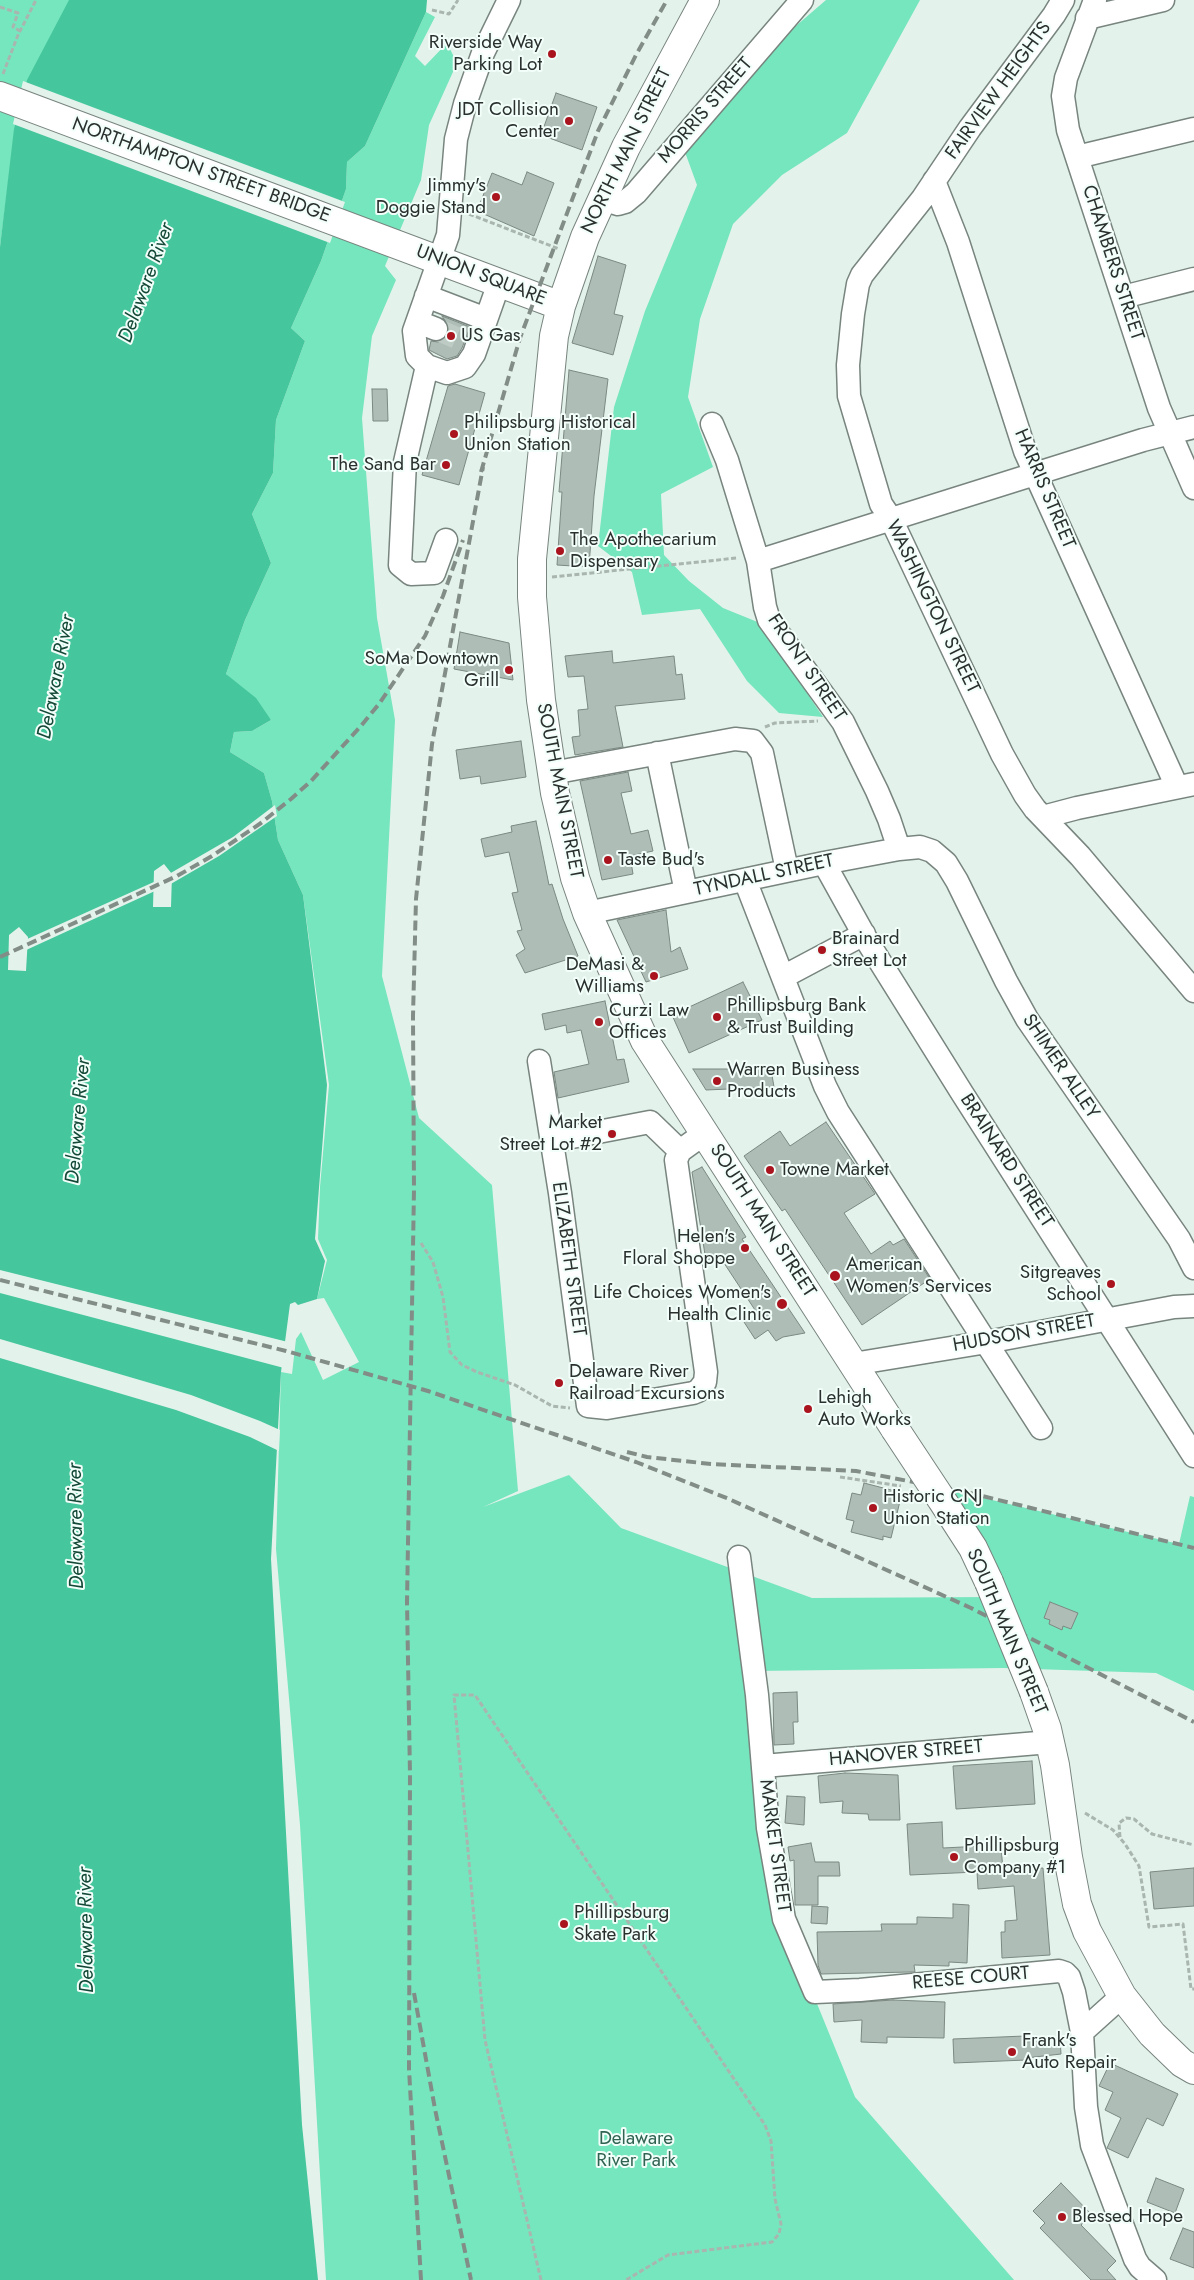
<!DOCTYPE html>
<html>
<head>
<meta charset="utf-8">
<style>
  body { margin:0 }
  canvas { display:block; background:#e3f2eb }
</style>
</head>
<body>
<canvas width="1194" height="2280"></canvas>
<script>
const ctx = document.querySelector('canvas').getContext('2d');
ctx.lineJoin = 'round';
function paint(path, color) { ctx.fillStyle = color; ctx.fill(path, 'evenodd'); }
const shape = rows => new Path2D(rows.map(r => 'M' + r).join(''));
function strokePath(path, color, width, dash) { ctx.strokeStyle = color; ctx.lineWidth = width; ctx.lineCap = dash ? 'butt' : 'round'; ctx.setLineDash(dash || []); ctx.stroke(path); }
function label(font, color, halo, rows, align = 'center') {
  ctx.font = font + ' Jost,sans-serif'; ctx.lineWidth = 4; ctx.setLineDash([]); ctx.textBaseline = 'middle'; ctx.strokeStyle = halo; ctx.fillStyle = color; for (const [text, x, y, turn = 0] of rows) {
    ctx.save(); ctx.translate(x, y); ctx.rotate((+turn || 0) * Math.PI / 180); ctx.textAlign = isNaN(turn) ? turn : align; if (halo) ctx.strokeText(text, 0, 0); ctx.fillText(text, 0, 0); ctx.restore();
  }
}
paint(shape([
  [0,0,84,0,13,146,0,247],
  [826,0,920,0,847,133,782,175,733,224,700,319,688,397,713,467,661,494,664,555,689,581,723,608,760,623,823,717,779,713,747,681,700,609,642,615,632,572,598,546,614,407,645,311,697,185,682,144,761,56],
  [426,12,435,17,415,56,425,66,447,43,457,63,429,125,421,180,385,266,396,280,372,336,362,418,377,618,395,720,382,976,419,1118,492,1185,518,1491,483,1507,569,1475,621,1528,812,1598,994,1597,941,1488,1179,1544,1190,1496,1194,1497,1194,1691,1156,1673,1003,1668,753,1671,787,1930,855,2097,1014,2280,326,2280,300,1825,276,1549,281,1372,292,1374,296,1339,301,1332,323,1380,359,1362,324,1298,317,1299,327,1260,318,1239,320,1187,329,1085,303,895,278,840,272,801,264,773,230,752,234,732,252,731,271,720,226,674,245,620,271,563,252,514,273,473,276,420,305,341,291,328,321,261,346,189,347,162,365,146]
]), '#76e6be');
paint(shape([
  [69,0,427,0,426,12,365,146,347,162,346,189,321,261,291,328,305,341,276,420,273,473,252,514,271,563,245,620,226,674,256,698,271,720,252,731,234,732,230,752,264,773,272,801,278,840,303,895,327,1085,315,1239,325,1261,317,1299,298,1305,295,1302,290,1304,281,1372,271,1559,302,2125,318,2280,0,2280,0,247,14,129,27,80],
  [164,864,172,874,171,907,153,907,154,871],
  [19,927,28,937,26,971,8,970,9,935]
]), '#45c69c');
paint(shape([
  [23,81,345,202,330,243,13,124],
  [275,805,277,816,219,856,169,885,169,874,233,837],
  [156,881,155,891,24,951,25,940],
  [0,1270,288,1342,284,1368,0,1293],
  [0,1339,191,1395,260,1421,280,1430,279,1451,250,1437,176,1410,0,1358]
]), '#e3f2eb');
const building = shape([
  [556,93,597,107,582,150,541,135,556,93],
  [527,172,554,183,534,236,477,211,492,173,522,185,527,172],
  [598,256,626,265,614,314,623,316,613,355,572,343,598,256],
  [442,316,470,327,462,348,457,356,447,359,429,350,431,341,438,342,444,339,448,333,449,327,442,316],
  [569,370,608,379,594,496,589,567,557,565,562,492,559,492,569,370],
  [455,384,485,393,459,485,422,475,448,386,455,384],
  [372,389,387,389,388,421,373,421,372,389],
  [460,632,509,643,513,680,454,669,460,632],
  [612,651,613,663,674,656,676,675,682,674,685,699,615,706,623,747,575,755,572,737,580,736,578,710,588,709,584,676,568,677,565,656,612,651],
  [521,741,526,777,481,784,480,776,460,779,456,750,521,741],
  [628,772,632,791,621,793,631,834,648,830,653,851,630,856,633,874,602,880,580,781,628,772],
  [536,821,549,885,552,884,563,919,578,956,525,973,516,955,525,949,517,931,522,930,512,893,518,892,509,852,485,857,481,839,512,832,511,826,536,821],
  [666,910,671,952,680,947,688,969,646,982,617,920,666,910],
  [743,982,762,1020,689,1053,672,1015,743,982],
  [605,1001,617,1060,624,1059,629,1082,558,1098,554,1072,589,1064,581,1030,567,1033,566,1025,545,1030,542,1014,605,1001],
  [693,1069,771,1069,774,1087,706,1090,693,1069],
  [826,1122,875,1194,844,1213,871,1254,890,1241,893,1245,904,1239,930,1279,862,1325,785,1209,782,1211,744,1156,780,1131,790,1146,826,1122],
  [702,1167,746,1237,742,1239,805,1333,783,1337,776,1341,768,1330,755,1339,744,1322,757,1313,718,1254,706,1261,692,1172,702,1167],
  [864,1483,895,1491,894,1495,901,1497,891,1538,883,1536,883,1540,851,1532,854,1521,846,1519,852,1493,861,1495,864,1483],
  [1050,1602,1078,1613,1071,1629,1063,1626,1062,1630,1049,1624,1050,1620,1044,1618,1050,1602],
  [797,1692,798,1722,793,1722,794,1744,774,1745,773,1693,797,1692],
  [1032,1761,1035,1804,956,1809,953,1766,1032,1761],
  [845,1773,898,1775,900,1820,869,1820,868,1814,842,1813,843,1801,820,1803,818,1776,845,1773],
  [787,1796,805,1797,804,1825,785,1823,787,1796],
  [942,1822,943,1848,1001,1845,1003,1871,1043,1868,1050,1955,1002,1958,1001,1932,1005,1932,1005,1921,1017,1920,1014,1886,978,1889,977,1872,910,1875,907,1824,942,1822],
  [811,1843,815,1862,839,1862,840,1876,818,1876,818,1905,795,1905,794,1860,790,1861,788,1847,811,1843],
  [1194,1868,1194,1906,1154,1909,1150,1872,1194,1868],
  [953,1904,969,1905,967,1963,949,1962,949,1966,914,1965,915,1972,910,1972,821,1974,818,1965,817,1932,882,1931,881,1924,917,1924,917,1917,953,1918,953,1904],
  [812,1906,828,1907,827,1924,811,1923,812,1906],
  [893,2000,945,2002,944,2038,887,2037,887,2043,861,2042,862,2020,834,2022,833,2004,893,2000],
  [1025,2036,1025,2042,1060,2039,1061,2054,1026,2058,1026,2060,954,2063,953,2039,1025,2036],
  [1110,2063,1178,2094,1163,2126,1147,2118,1128,2158,1107,2148,1121,2118,1105,2110,1113,2092,1099,2086,1110,2063],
  [1156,2178,1184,2189,1175,2213,1147,2202,1156,2178],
  [1061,2183,1092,2215,1081,2225,1116,2261,1107,2270,1116,2280,1091,2280,1040,2228,1045,2223,1033,2211,1061,2183],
  [1183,2228,1194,2232,1194,2268,1170,2259,1183,2228]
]);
paint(building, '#afbdb7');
strokePath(building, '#7c8983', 1);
strokePath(shape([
  [436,329,466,342]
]), '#becbc5', 22, [22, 11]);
const minor = shape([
  [1063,0,1054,15,970,128,923,198,862,275,858,284,853,314,848,365,849,396,881,504,891,519,1002,754,1025,795,1035,809,1080,856,1194,991],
  [1095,0,1066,78,1063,96,1068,130,1159,408,1194,488],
  [1087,18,1163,0],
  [1077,157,1194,129],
  [934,181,958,242,1025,451,1177,787],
  [602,199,618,204,625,202,636,193,802,0],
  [499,283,474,354,465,367,447,373,427,366,417,356,414,331,448,235,456,139,465,104,483,53,509,0],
  [426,296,486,319],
  [1123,297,1194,279],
  [418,322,436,329],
  [427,366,405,462,400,565,411,574,434,573,446,540],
  [712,424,727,460,758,561,765,607,769,620,843,722,877,791,889,819,899,849],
  [758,561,1143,440,1194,427],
  [657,753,686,892],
  [552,773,735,739,753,741,762,753,787,870],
  [1043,817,1077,808,1194,784],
  [824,863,869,944,962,1093,1194,1456],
  [745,880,825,1086,838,1112,1041,1428],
  [587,913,824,863,899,849,920,847,932,851,946,863,957,881,1006,981,1027,1019,1179,1239,1194,1268],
  [783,977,864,934],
  [539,1061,560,1193,588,1406,607,1408,693,1393,698,1391,705,1382,706,1372,676,1160,680,1151,705,1133],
  [551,1141,650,1122,680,1151],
  [853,1364,987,1342,1174,1307,1194,1306],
  [739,1557,757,1695,768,1828,784,1919,815,1992,860,1990,1059,1971,1065,1973,1069,1977,1074,1992,1082,2032,1086,2107,1092,2145,1135,2259,1140,2267,1155,2280],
  [763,1766,1050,1742],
  [1082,2032,1122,1996]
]);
const major = shape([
  [705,0,626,147,585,237,561,306,554,336,532,559,532,597,541,700,555,793,575,878,587,913,645,1041,895,1429],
  [0,96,561,306],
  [940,1497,973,1548,989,1582],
  [1034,1692,1047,1729,1055,1765,1068,1857,1077,1904,1087,1931,1122,1996,1152,2034,1182,2063,1194,2070]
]);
strokePath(minor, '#78857f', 25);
strokePath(major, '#78857f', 30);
strokePath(shape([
  [0,7,18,13,13,27,20,31],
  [432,10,449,14,458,0],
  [3,74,18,35,36,0],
  [469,214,559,249],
  [552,577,737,558],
  [765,727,775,723,818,721],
  [421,1243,433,1262,443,1297,450,1352,462,1365,477,1372,515,1385,552,1406,570,1408],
  [840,1477,901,1486],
  [1085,1813,1113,1830,1125,1844,1139,1866,1149,1927,1183,1924,1191,1989,1194,1989],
  [1120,1837,1119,1823,1126,1818,1134,1819,1152,1834,1194,1845],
  [541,2280,485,2040,454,1695,475,1695,765,2125,771,2141,775,2199,781,2224,779,2234,772,2242,668,2255,626,2280]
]), '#a9b5af', 3, [5, 2.5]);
strokePath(minor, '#fff', 22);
strokePath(major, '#fff', 28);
strokePath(shape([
  [481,472,520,338,598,131,636,55,667,0],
  [0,957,177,876,212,856,261,823,291,799,311,781,360,727,379,704,425,636,443,596,463,540],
  [0,1280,286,1351,428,1391,636,1462,729,1499,971,1608,1194,1722],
  [627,1452,647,1457,711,1464,856,1471,966,1492,1194,1548],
  [414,1993,435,2109,471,2280],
  [421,2280,409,2069,410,1775,407,1602,414,1189,413,1016,416,899,432,744,483,467]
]), '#838d88', 4, [10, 5]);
const majorBridge = shape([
  [895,1429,940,1497],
  [989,1582,1034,1692]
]);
strokePath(majorBridge, '#78857f', 30, []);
strokePath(majorBridge, '#fff', 28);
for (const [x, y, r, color] of [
  [552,54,5,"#a9141e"],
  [569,121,5,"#a9141e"],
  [496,197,5,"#a9141e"],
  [451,336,5,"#a9141e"],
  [454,434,5,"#a9141e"],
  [446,465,5,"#a9141e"],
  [560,551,5,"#a9141e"],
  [509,670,5,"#a9141e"],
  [608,860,5,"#a9141e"],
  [822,950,5,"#a9141e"],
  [654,976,5,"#a9141e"],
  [717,1017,5,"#a9141e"],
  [599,1022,5,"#a9141e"],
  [717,1081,5,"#a9141e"],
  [612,1134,5,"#a9141e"],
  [770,1170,5,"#a9141e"],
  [745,1248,5,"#a9141e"],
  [835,1276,6,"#a9141e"],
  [1111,1284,5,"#a9141e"],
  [782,1304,6,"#a9141e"],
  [559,1383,5,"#a9141e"],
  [808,1409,5,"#a9141e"],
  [873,1508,5,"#a9141e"],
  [954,1857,5,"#a9141e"],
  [564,1924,5,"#a9141e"],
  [1012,2052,5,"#a9141e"],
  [1062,2217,5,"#a9141e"]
]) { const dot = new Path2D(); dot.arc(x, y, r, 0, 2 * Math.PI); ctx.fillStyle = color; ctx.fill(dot); strokePath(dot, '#f2fef9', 2); }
label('19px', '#2a302d', '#f2fef9', [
  ["Riverside Way",542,43,"right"],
  ["Parking Lot",542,65,"right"],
  ["JDT Collision",559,110,"right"],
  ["Center",559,132,"right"],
  ["Jimmy's",486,186,"right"],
  ["Doggie Stand",486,208,"right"],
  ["US Gas",461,336],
  ["Philipsburg Historical",464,423],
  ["Union Station",464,445],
  ["The Sand Bar",436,465,"right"],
  ["The Apothecarium",570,540],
  ["Dispensary",570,562],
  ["SoMa Downtown",499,659,"right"],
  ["Grill",499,681,"right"],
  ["Taste Bud's",618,860],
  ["Brainard",832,939],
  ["Street Lot",832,961],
  ["DeMasi &",644,965,"right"],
  ["Williams",644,987,"right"],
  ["Phillipsburg Bank",727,1006],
  ["& Trust Building",727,1028],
  ["Curzi Law",609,1011],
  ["Offices",609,1033],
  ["Warren Business",727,1070],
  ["Products",727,1092],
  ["Market",602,1123,"right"],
  ["Street Lot #2",602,1145,"right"],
  ["Towne Market",780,1170],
  ["Helen's",735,1237,"right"],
  ["Floral Shoppe",735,1259,"right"],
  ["American",846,1265],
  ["Women's Services",846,1287],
  ["Sitgreaves",1101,1273,"right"],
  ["School",1101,1295,"right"],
  ["Life Choices Women's",771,1293,"right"],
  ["Health Clinic",771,1315,"right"],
  ["Delaware River",569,1372],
  ["Railroad Excursions",569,1394],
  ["Lehigh",818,1398],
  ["Auto Works",818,1420],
  ["Historic CNJ",883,1497],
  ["Union Station",883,1519],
  ["Phillipsburg",964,1846],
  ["Company #1",964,1868],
  ["Phillipsburg",574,1913],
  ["Skate Park",574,1935],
  ["Frank's",1022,2041],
  ["Auto Repair",1022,2063],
  ["Blessed Hope",1072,2217]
], 'left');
label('19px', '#2a302d', '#f2fef9', [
  ["FAIRVIEW HEIGHTS",999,91,-54],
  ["MORRIS STREET",706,111,-49],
  ["NORTH MAIN STREET",627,151,-64],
  ["NORTHAMPTON STREET BRIDGE",201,171,20],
  ["CHAMBERS STREET",1112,263,72],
  ["UNION SQUARE",481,276,21],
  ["HARRIS STREET",1044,489,67],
  ["WASHINGTON STREET",932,607,64],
  ["FRONT STREET",806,668,56],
  ["SOUTH MAIN STREET",559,791,79],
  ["TYNDALL STREET",764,876,-12],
  ["SHIMER ALLEY",1060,1067,56],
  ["BRAINARD STREET",1006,1161,57],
  ["SOUTH MAIN STREET",762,1221,57],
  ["ELIZABETH STREET",568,1259,82],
  ["HUDSON STREET",1024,1334,-10],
  ["SOUTH MAIN STREET",1006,1632,67],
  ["HANOVER STREET",906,1754,-5],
  ["MARKET STREET",774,1846,82],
  ["REESE COURT",971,1979,-5]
]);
label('19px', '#306351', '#f2fef9', [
  ["Delaware",636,2139],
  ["River Park",636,2161]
]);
label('italic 20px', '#144938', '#f2fef9', [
  ["Delaware River",147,283,-70],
  ["Delaware River",57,677,-79],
  ["Delaware River",79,1121,-85],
  ["Delaware River",77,1526,-91],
  ["Delaware River",87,1930,-91]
]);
</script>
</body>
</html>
